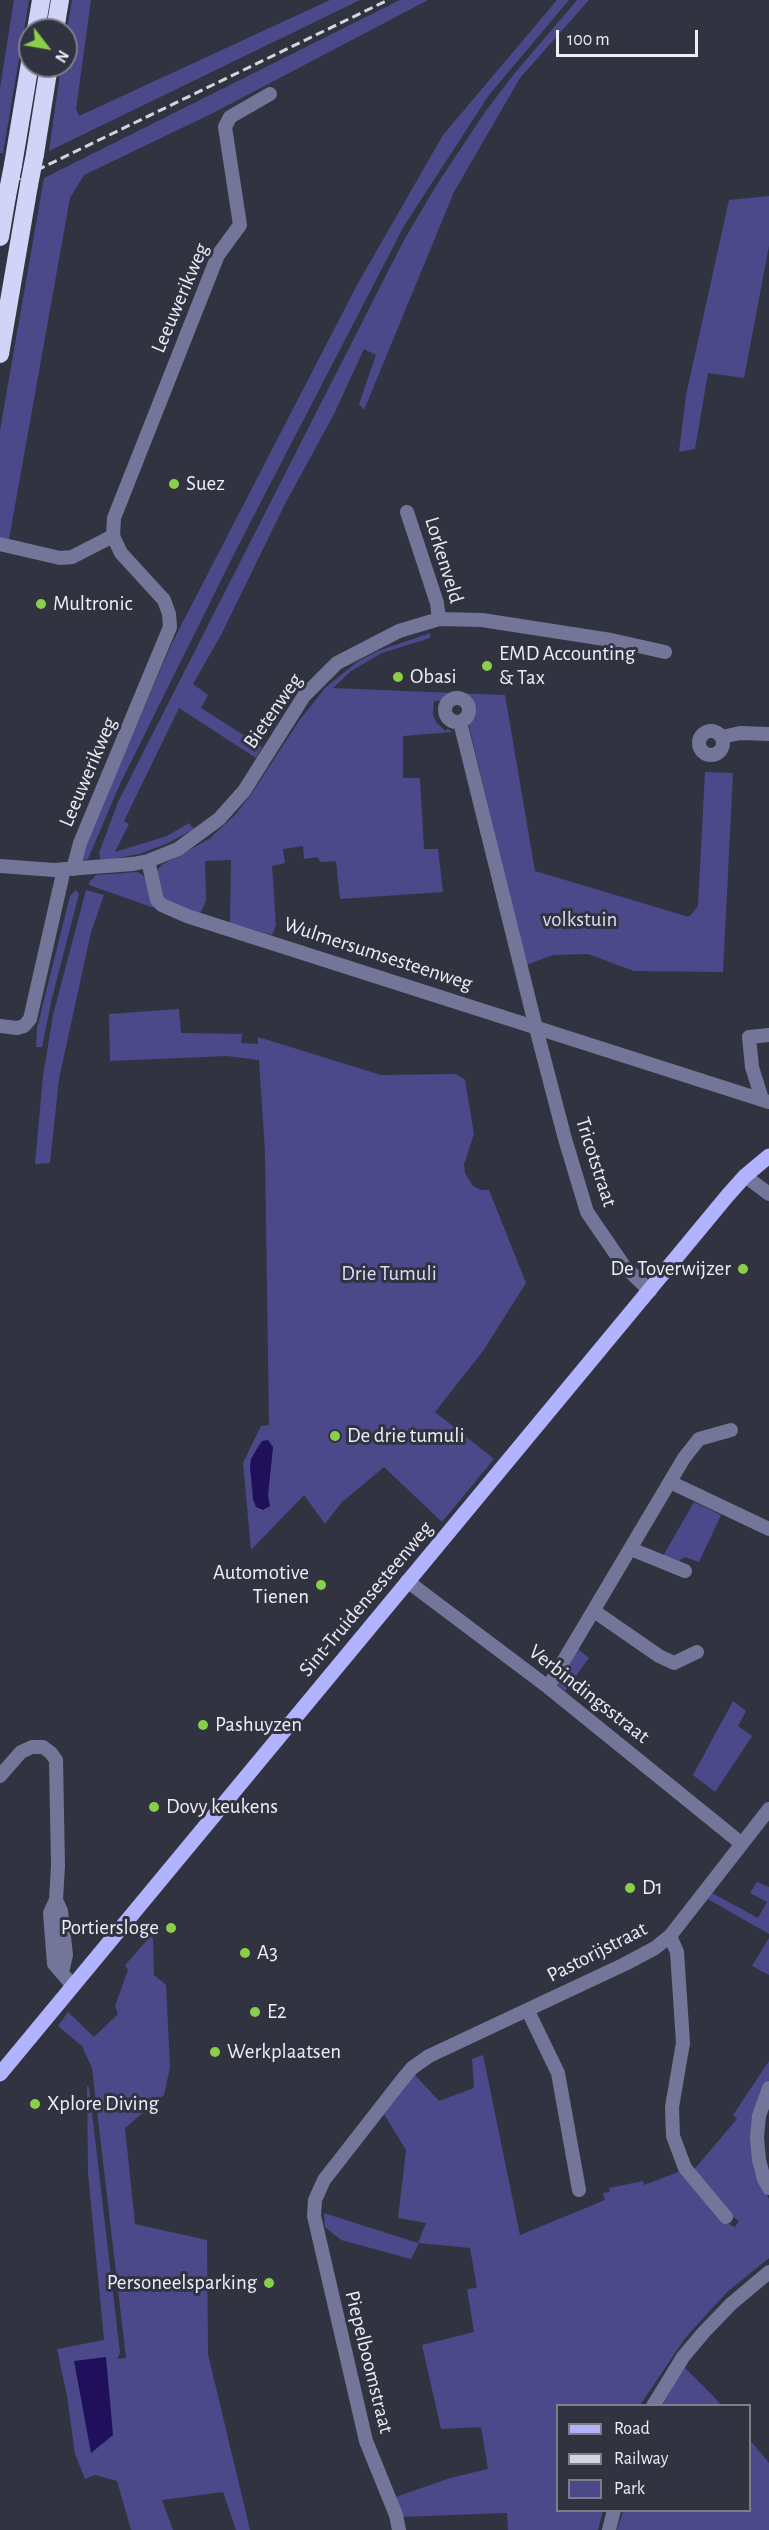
<!DOCTYPE html>
<html>
<head>
<meta charset="utf-8">
<style>
  body { margin:0 }
  #map { position:relative; width:769px; height:2530px; overflow:hidden; background:#323341; font-family:"Alegreya Sans",sans-serif }
  canvas { display:block }
  .legend { position:absolute; left:556px; top:2404px; width:195px; height:108px; box-sizing:border-box; background:#323341; border:2px solid #7d7e8a; margin:0; padding:8px 10px; list-style:none; font-size:18px; color:#eeeef8 }
  .legend li { display:flex; align-items:center; gap:12px; height:30px }
  .legend b { width:30px; border:2px solid #7d7e8a }
  .north { position:absolute; left:18px; top:18px; width:60px; height:60px; box-sizing:border-box; background:#323341; border:2px solid #7d7e8a; border-radius:50%; rotate:121deg; font-size:16px; font-weight:700; line-height:24px; text-align:center; color:#eeeef8 }
  .north::after { content:''; display:block; margin:auto; width:21px; height:27px; background:#89cf49; clip-path:polygon(50% 0,100% 100%,50% 72%,0 100%) }
  .scale { position:absolute; left:556px; top:30px; width:142px; height:27px; box-sizing:border-box; border:3px solid #eeeef8; border-top:0; padding-left:8px; font-size:18px; line-height:21px; white-space:nowrap; color:#eeeef8; -webkit-text-stroke:4px #323341; paint-order:stroke }
</style>
</head>
<body>
<div id="map">
<canvas width="769" height="2530"></canvas>
<ul class="legend">
<li><b style="height:8px;background:#b1b3fe"></b>Road</li>
<li><b style="height:8px;background:#d4d4df"></b>Railway</li>
<li><b style="height:16px;background:#4b498a"></b>Park</li>
</ul>
<div class="north">N</div>
<div class="scale">100 m</div>
</div>
<script>
const ctx = document.querySelector('canvas').getContext('2d');
ctx.lineJoin = 'round';
function paint(path, color) { ctx.fillStyle = color; ctx.fill(path, 'evenodd'); }
const shape = rows => new Path2D(rows.map(r => 'M' + r).join(''));
function strokePath(path, color, width, dash) { ctx.strokeStyle = color; ctx.lineWidth = width; ctx.lineCap = dash ? 'butt' : 'round'; ctx.setLineDash(dash || []); ctx.stroke(path); }
function label(font, color, halo, rows, align = 'center') {
  ctx.font = font + ' "Alegreya Sans",sans-serif'; ctx.lineWidth = 6; ctx.setLineDash([]); ctx.textBaseline = 'middle'; ctx.strokeStyle = halo; ctx.fillStyle = color; for (const [text, x, y, turn = 0] of rows) {
    ctx.save(); ctx.translate(x, y); ctx.rotate((+turn || 0) * Math.PI / 180); ctx.textAlign = isNaN(turn) ? turn : align; if (halo) ctx.strokeText(text, 0, 0); ctx.fillText(text, 0, 0); ctx.restore();
  }
}
paint(shape([
  [14,0,29,0,3,153,0,153,0,88],
  [72,0,91,0,76,109,79,116,330,0,360,0,49,151,61,66,66,66,66,34],
  [400,0,428,0,213,113,84,175,70,198,9,539,0,538,0,430,44,178],
  [557,0,569,0,489,95,404,226,235,552,120,784,88,859,81,861,84,848,172,643,357,285,443,135],
  [577,0,589,0,520,78,454,192,364,410,359,404,376,355,364,349,334,414,285,504,221,635,193,684,208,695,201,708,262,747,256,758,179,708,124,821,129,824,115,852,167,836,189,823,194,829,166,844,139,854,101,861,99,853,118,802,403,242,436,186,485,112,514,74],
  [769,196,769,246,744,378,708,373,695,449,679,452,686,395,729,200],
  [430,633,430,638,382,653,351,671,333,688,505,695,535,871,689,917,698,906,705,772,733,773,723,972,634,971,588,954,553,955,526,965,470,730,469,722,474,708,470,699,458,693,451,694,443,701,434,701,433,714,436,722,445,731,448,729,453,732,403,736,403,778,420,778,424,849,438,849,443,892,340,899,336,861,320,862,318,857,304,859,303,846,283,849,285,863,272,866,276,925,272,935,230,923,231,860,205,861,206,901,200,914,163,899,156,874,158,869,163,864,209,839,235,815,252,793,299,721,325,688,357,662,378,651],
  [137,872,143,875,160,910,89,885,89,882,96,875],
  [76,890,79,894,52,998,42,1047,36,1047,37,1028,70,896],
  [86,890,104,895,91,932,59,1079,50,1163,35,1164,43,1076,53,1015],
  [179,1009,181,1033,242,1034,241,1043,258,1044,258,1037,381,1075,456,1074,465,1080,474,1134,464,1164,465,1173,473,1186,481,1190,489,1190,526,1283,483,1351,435,1412,494,1459,442,1522,384,1467,341,1503,325,1524,304,1495,251,1550,243,1463,261,1426,269,1425,265,1152,259,1060,227,1056,110,1061,109,1014],
  [694,1502,721,1515,699,1562,685,1557,679,1561,663,1556],
  [578,1649,589,1658,565,1691,558,1685,559,1681],
  [733,1701,746,1711,738,1726,752,1736,715,1792,693,1775],
  [757,1882,769,1887,769,1934,706,1898,710,1892,758,1918,767,1902,750,1893],
  [151,1936,153,1939,154,1975,166,1985,170,2067,164,2095,125,2128,135,2224,207,2240,208,2354,250,2530,236,2530,223,2492,162,2500,173,2530,131,2530,117,2481,95,2475,85,2479,75,2454,67,2396,57,2349,104,2340,88,2173,87,2086,89,2087,120,2353,117,2359,126,2358,92,2068,82,2046,58,2026,68,2012,94,2037,118,2014,115,2006,128,1970,125,1965],
  [769,1938,769,1975,752,1966],
  [483,2055,520,2235,605,2200,603,2193,610,2192,609,2188,643,2181,644,2185,681,2171,727,2223,735,2227,739,2221,729,2215,692,2172,737,2119,733,2115,769,2061,769,2080,764,2089,761,2184,769,2199,769,2258,726,2293,686,2337,640,2405,558,2406,558,2510,603,2511,598,2530,508,2530,507,2513,400,2517,393,2498,450,2478,488,2469,481,2427,441,2429,422,2345,474,2332,467,2289,477,2288,470,2248,419,2243,411,2259,341,2240,325,2227,324,2213,418,2243,426,2223,398,2218,406,2150,384,2114,414,2074,439,2101,474,2088,472,2059],
  [684,2367,715,2398,721,2405,662,2406],
  [750,2440,769,2463,769,2530,617,2530,623,2511,750,2510]
]), '#4b498a');
paint(shape([
  [268,1440,273,1447,268,1496,270,1506,263,1510,256,1507,253,1499,250,1467,251,1459,258,1447,262,1441],
  [106,2357,113,2435,91,2453,74,2361]
]), '#20105c');
strokePath(shape([
  [407,512,437,603,439,619],
  [0,544,60,558,72,557,113,536],
  '445 710a12 12 0 1 1 24 0a12 12 0 1 1-24 0Z',
  [460,722,536,1028,565,1139,587,1212,624,1266,650,1291],
  '699 743a12 12 0 1 1 24 0a12 12 0 1 1-24 0Z',
  [722,737,740,733,769,734],
  [148,861,157,900,162,905,187,916,769,1102],
  [0,866,54,870,133,864,148,861,178,849,219,819,244,791,304,696,337,663,399,631,439,619,482,620,611,640,665,652],
  [73,869,80,843,170,627,169,614,164,600,121,553,113,536,114,518,218,255,240,225,225,127,230,117,270,94],
  [0,1026,17,1028,24,1026,30,1019,64,869],
  [762,1099,752,1067,749,1037,769,1035],
  [745,1176,769,1194],
  [670,1482,769,1529],
  [631,1549,685,1571],
  [407,1581,548,1687,742,1844],
  [594,1611,659,1656,674,1663,697,1652],
  [548,1687,684,1458,699,1439,731,1430],
  [0,1776,21,1752,32,1747,43,1747,51,1753,56,1760,58,1866,56,1900,50,1913,54,1964,73,1986],
  [56,1900,61,1911,66,1955,62,1972],
  [670,1936,677,1952,683,2043,672,2107,673,2136,685,2168,726,2217],
  [528,2011,558,2073,579,2190],
  [769,2088,759,2116,757,2137,759,2160,764,2179,769,2188],
  [653,2406,683,2357,704,2332,731,2304,769,2272],
  [399,2530,396,2515,366,2441,314,2216,315,2200,324,2180,402,2080,412,2068,429,2056,625,1964,655,1948,670,1936,769,1809],
  [609,2530,614,2510]
]), '#737599', 14);
strokePath(shape([
  [0,2074,728,1195,745,1176,769,1156]
]), '#b1b3fe', 15);
strokePath(shape([
  [36,30,41,0],
  [55,30,60,0],
  [35,154,49,66],
  [13,165,30,63],
  [0,237,7,196],
  [0,354,29,185]
]), '#d1d3f7', 18);
strokePath(shape([
  [0,188,388,0]
]), '#d4d4df', 3, [9, 4.5]);
strokePath(shape([
  [29,185,35,154],
  [7,196,13,165]
]), '#d1d3f7', 18);
for (const [x, y, r, color] of [
  [174,484,6,"#89cf49"],
  [41,604,6,"#89cf49"],
  [487,666,6,"#89cf49"],
  [398,677,6,"#89cf49"],
  [743,1269,6,"#89cf49"],
  [335,1436,6,"#89cf49"],
  [321,1585,6,"#89cf49"],
  [203,1725,6,"#89cf49"],
  [154,1807,6,"#89cf49"],
  [630,1888,6,"#89cf49"],
  [171,1928,6,"#89cf49"],
  [245,1953,6,"#89cf49"],
  [255,2012,6,"#89cf49"],
  [215,2052,6,"#89cf49"],
  [35,2104,6,"#89cf49"],
  [269,2283,6,"#89cf49"]
]) { const dot = new Path2D(); dot.arc(x, y, r, 0, 2 * Math.PI); ctx.fillStyle = color; ctx.fill(dot); strokePath(dot, '#323341', 2); }
label('21px', '#eeeef8', '#323341', [
  ["Leeuwerikweg",180,298,-67],
  ["Lorkenveld",444,560,73],
  ["Bietenweg",273,711,-55],
  ["Leeuwerikweg",88,772,-67],
  ["Wulmersumsesteenweg",378,954,18],
  ["Tricotstraat",596,1162,72],
  ["Sint-Truidensesteenweg",366,1599,-50],
  ["Verbindingsstraat",589,1694,38],
  ["Pastorijstraat",597,1952,-27],
  ["Piepelboomstraat",369,2362,76]
]);
label('21px', '#eeeef8', '#323341', [
  ["Suez",186,484],
  ["Multronic",53,604],
  ["EMD Accounting",499,654],
  ["& Tax",499,678],
  ["Obasi",410,677],
  ["De Toverwijzer",731,1269,"right"],
  ["De drie tumuli",347,1436],
  ["Automotive",309,1573,"right"],
  ["Tienen",309,1597,"right"],
  ["Pashuyzen",215,1725],
  ["Dovy keukens",166,1807],
  ["D1",642,1888],
  ["Portiersloge",159,1928,"right"],
  ["A3",257,1953],
  ["E2",267,2012],
  ["Werkplaatsen",227,2052],
  ["Xplore Diving",47,2104],
  ["Personeelsparking",257,2283,"right"]
], 'left');
label('21px', '#dbddf4', '#323341', [
  ["volkstuin",580,920],
  ["Drie Tumuli",389,1274]
]);
</script>
</body>
</html>
